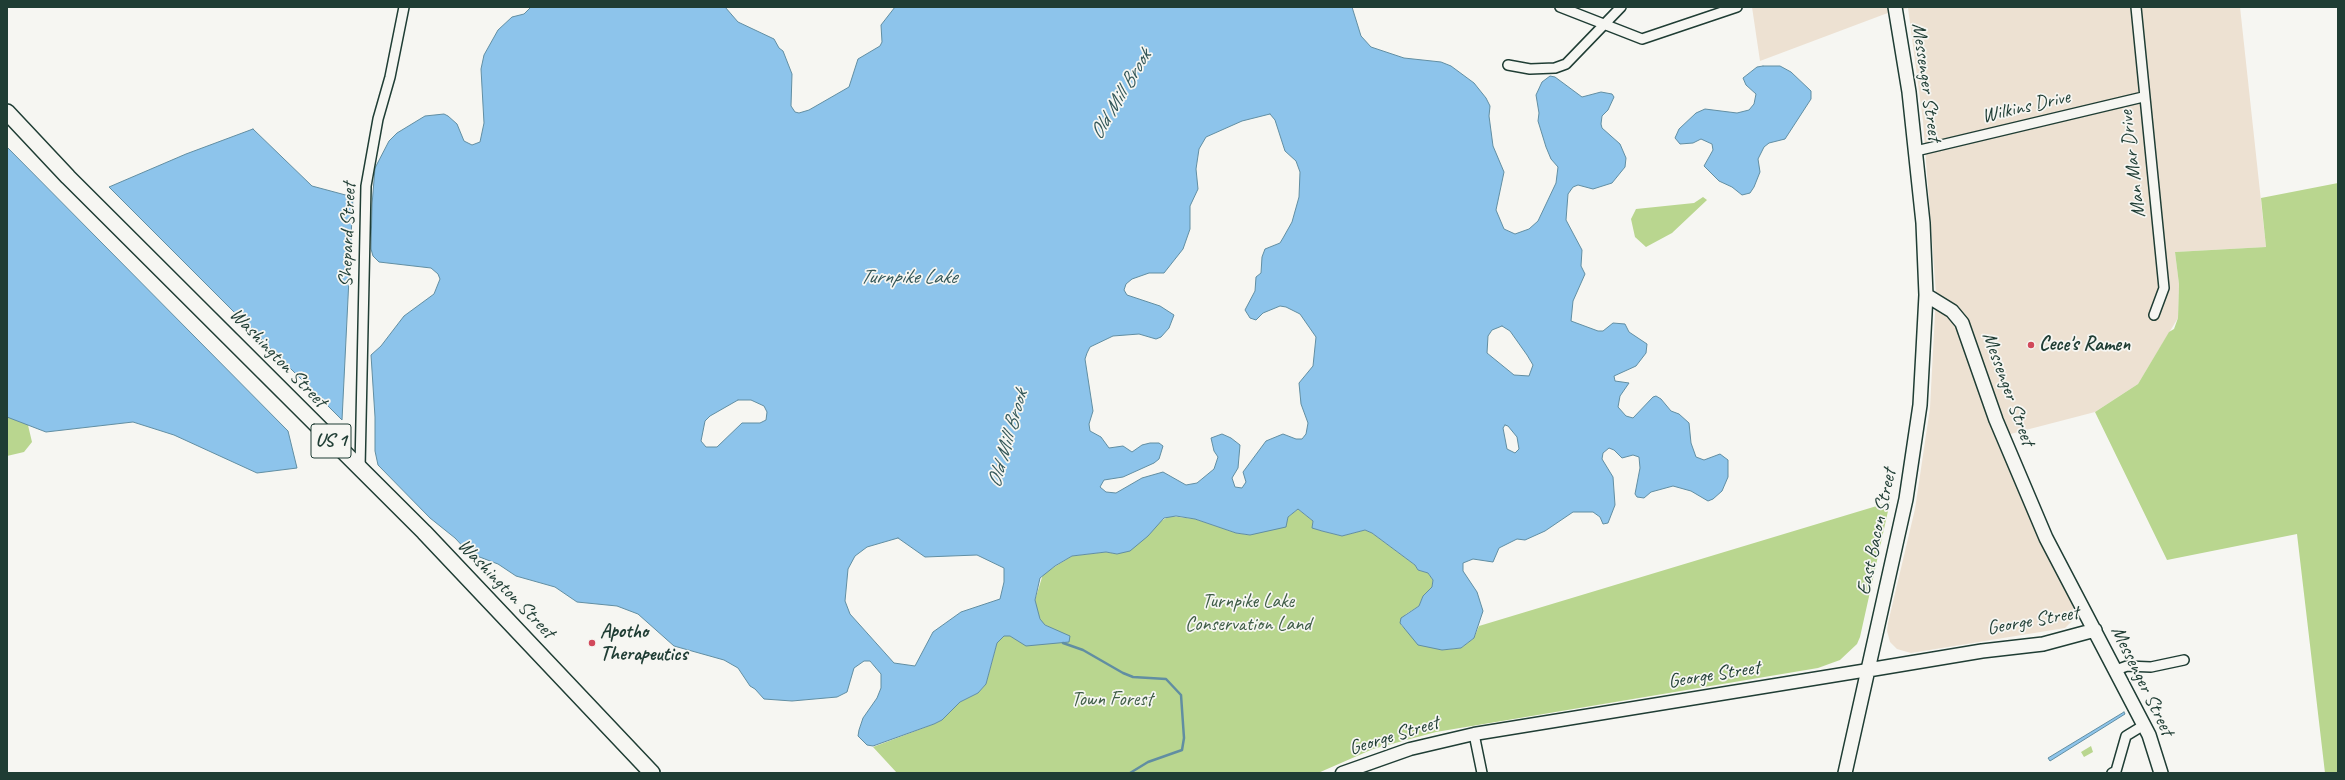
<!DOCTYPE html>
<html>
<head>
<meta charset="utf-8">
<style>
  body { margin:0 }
  #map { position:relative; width:2345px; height:780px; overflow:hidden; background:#f6f6f2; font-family:Caveat,sans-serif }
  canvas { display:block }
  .frame { position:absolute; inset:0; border:8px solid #1f3d34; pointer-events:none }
</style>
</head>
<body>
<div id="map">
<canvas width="2345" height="780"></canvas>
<div class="frame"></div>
</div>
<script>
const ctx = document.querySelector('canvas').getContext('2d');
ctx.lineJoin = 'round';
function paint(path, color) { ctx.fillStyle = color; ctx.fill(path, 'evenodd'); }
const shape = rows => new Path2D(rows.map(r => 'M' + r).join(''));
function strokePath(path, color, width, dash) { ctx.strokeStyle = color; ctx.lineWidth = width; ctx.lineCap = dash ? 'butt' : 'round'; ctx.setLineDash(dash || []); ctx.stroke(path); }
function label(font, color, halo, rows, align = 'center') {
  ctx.font = font + ' Caveat,sans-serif'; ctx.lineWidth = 3.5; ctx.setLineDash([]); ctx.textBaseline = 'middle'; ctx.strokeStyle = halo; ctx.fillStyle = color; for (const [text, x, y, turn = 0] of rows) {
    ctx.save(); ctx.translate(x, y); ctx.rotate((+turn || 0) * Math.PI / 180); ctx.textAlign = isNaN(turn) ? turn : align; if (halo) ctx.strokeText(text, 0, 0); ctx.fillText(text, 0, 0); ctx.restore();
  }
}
paint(shape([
  [1752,7,2240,7,2266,247,2175,252,2179,284,2178,318,2138,384,2095,412,1995,438,2073,607,2072,621,2065,628,1911,653,1897,649,1890,642,1887,631,1888,623,1915,509,1930,408,1936,294,1923,121,1908,8,1885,14,1760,61]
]), '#ede1d2');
paint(shape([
  [2338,183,2338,773,2325,773,2297,534,2167,560,2095,412,2138,384,2169,332,2174,329,2178,318,2179,284,2175,252,2266,247,2261,198],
  [1703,197,1707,200,1672,233,1646,247,1635,237,1631,219,1636,209,1694,203],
  [7,407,27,421,32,442,24,452,7,456],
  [1890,502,1860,637,1857,644,1840,660,1818,668,1436,732,1373,749,1318,773,897,773,873,747,934,724,942,720,960,702,978,693,986,684,997,643,1004,636,1010,636,1026,645,1034,645,1053,629,1042,623,1036,609,1035,600,1043,574,1072,556,1106,552,1117,554,1148,536,1159,522,1170,516,1195,519,1236,533,1250,535,1287,521,1288,517,1298,509,1313,521,1312,528,1322,531,1342,536,1365,530,1372,533,1415,565,1418,570,1428,573,1433,580,1432,588,1423,596,1419,606,1406,614,1401,625,1409,633,1442,650,1461,648,1474,638,1479,626],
  [2091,746,2093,752,2084,757,2081,752]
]), '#b9d68f');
const water = shape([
  [531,7,725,7,738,22,774,39,779,48,783,51,792,74,791,106,795,112,799,113,809,110,849,87,858,59,880,46,882,42,881,25,895,7,1352,7,1361,36,1371,47,1404,58,1441,62,1451,66,1474,83,1486,98,1490,106,1489,116,1493,146,1504,172,1496,210,1504,229,1515,234,1529,229,1538,221,1556,183,1558,167,1551,159,1546,147,1538,121,1539,113,1536,95,1542,82,1550,76,1555,77,1582,97,1601,92,1612,94,1614,97,1608,110,1602,116,1601,124,1602,128,1620,144,1626,158,1625,167,1612,183,1593,189,1578,185,1573,187,1568,194,1566,220,1582,250,1581,266,1585,274,1573,301,1571,321,1598,331,1603,331,1613,323,1625,324,1629,332,1647,344,1646,353,1636,366,1614,376,1615,381,1629,383,1620,396,1618,407,1626,416,1633,418,1653,397,1656,396,1661,399,1671,411,1679,414,1689,423,1691,443,1696,457,1704,460,1720,454,1728,460,1728,477,1722,491,1713,499,1708,501,1691,491,1673,486,1651,492,1644,498,1637,497,1635,494,1640,468,1639,457,1633,455,1622,458,1614,450,1609,448,1603,453,1602,459,1613,477,1615,505,1608,523,1603,524,1600,517,1593,512,1573,512,1545,531,1525,540,1517,539,1499,548,1493,562,1473,559,1463,563,1463,571,1477,592,1483,611,1474,638,1461,648,1442,650,1418,645,1400,623,1401,618,1419,606,1423,596,1432,587,1433,580,1428,573,1418,570,1415,565,1372,533,1365,530,1342,536,1322,531,1312,528,1313,521,1298,509,1288,517,1286,527,1250,535,1236,533,1195,519,1176,516,1164,518,1148,536,1130,551,1117,554,1106,552,1072,556,1055,566,1040,578,1035,600,1040,619,1045,625,1070,636,1069,642,1026,646,1010,636,1004,636,997,643,986,684,978,693,960,702,942,720,934,724,873,746,867,745,858,736,859,730,863,718,877,698,881,688,881,674,870,661,864,661,854,668,847,692,837,697,792,701,764,699,755,689,750,686,738,668,724,660,674,646,638,614,617,606,577,602,555,587,516,576,498,564,469,553,455,538,430,518,378,465,375,451,375,417,371,355,381,346,404,316,434,294,440,279,438,274,431,268,379,262,373,256,371,249,372,205,375,168,389,141,397,133,425,116,444,114,448,116,457,124,464,141,472,145,480,142,484,123,481,69,484,55,498,30,512,17,524,14,531,7],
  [1270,114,1275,120,1285,151,1296,161,1300,172,1299,197,1292,222,1283,238,1280,243,1265,249,1262,257,1261,273,1256,277,1255,291,1245,310,1250,318,1256,320,1263,313,1280,306,1286,307,1300,314,1316,337,1313,366,1299,383,1301,404,1308,423,1306,434,1302,439,1296,439,1283,434,1266,441,1243,472,1246,482,1242,488,1235,487,1232,478,1238,468,1240,445,1231,438,1222,434,1211,438,1214,451,1218,457,1214,469,1197,483,1186,485,1163,472,1142,478,1116,493,1106,492,1100,487,1104,480,1123,477,1154,463,1159,459,1163,446,1159,443,1150,443,1142,445,1132,452,1123,446,1109,448,1101,437,1090,431,1089,424,1093,411,1085,359,1087,353,1090,347,1113,336,1139,334,1156,339,1161,337,1169,328,1174,315,1160,306,1127,295,1124,290,1126,284,1132,279,1149,273,1164,273,1183,249,1190,229,1190,206,1198,189,1196,169,1199,149,1206,137,1242,121,1270,114],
  [1502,326,1510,331,1527,355,1533,365,1529,376,1514,375,1487,353,1488,336,1492,330,1502,326],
  [738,400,751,400,764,406,767,412,766,420,760,423,742,423,717,447,706,447,701,441,705,421,710,416,738,400],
  [1505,425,1508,426,1517,437,1519,449,1515,453,1507,449,1503,428,1505,425],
  [898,538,925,557,977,555,1004,568,1004,582,1000,599,961,612,933,632,915,666,894,663,850,614,845,601,848,569,855,556,867,547,898,538],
  [1763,66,1780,66,1791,72,1811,91,1811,99,1785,139,1769,143,1764,147,1758,159,1760,172,1754,187,1750,193,1742,195,1732,187,1719,181,1704,166,1713,150,1712,144,1701,139,1693,143,1680,144,1675,138,1679,129,1696,113,1705,109,1737,113,1749,110,1754,104,1756,94,1746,85,1743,78,1757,67,1763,66],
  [253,129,312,186,353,197,342,420,109,187,186,154,253,129],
  [7,147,288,431,297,468,257,473,174,435,133,422,46,432,7,417,7,147],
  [2124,712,2125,714,2050,761,2048,758,2124,712]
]);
paint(water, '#8dc4eb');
strokePath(water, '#618ea2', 1);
strokePath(shape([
  [1063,643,1083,650,1123,673,1133,677,1166,679,1181,695,1184,738,1182,750,1148,762,1130,773]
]), '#618ea2', 2.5);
const minor = shape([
  [1560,7,1642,39,1737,7],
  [2136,7,2164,288,2154,315],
  [1508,65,1530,69,1555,68,1566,64,1621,7],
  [1916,151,2143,97],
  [360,468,366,186,378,119,390,77,404,7],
  [2116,670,2127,666,2151,667,2184,660],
  [1474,734,1482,773],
  [2112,773,2116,771,2126,736,2144,725]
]);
const tertiary = shape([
  [1342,773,1410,749,1474,734,1868,670]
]);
const secondary = shape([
  [1926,295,1952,311,1962,323,1996,420,2046,538,2149,735,2161,773],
  [1868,670,1982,651,2043,644,2095,630],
  [1845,773,1906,499,1920,405,1923,351,1926,295,1923,223,1909,92,1895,7]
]);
const primary = shape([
  [7,112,68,177,424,532,652,773]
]);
strokePath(minor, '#1f3d34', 12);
strokePath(tertiary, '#1f3d34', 15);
strokePath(secondary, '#1f3d34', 16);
strokePath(primary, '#1f3d34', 18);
strokePath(minor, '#f6f6f2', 9);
strokePath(tertiary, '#f6f6f2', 12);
strokePath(secondary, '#f6f6f2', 13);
strokePath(primary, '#f6f6f2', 15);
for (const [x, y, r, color] of [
  [2031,345,4,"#d1495b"],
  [592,643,4,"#d1495b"]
]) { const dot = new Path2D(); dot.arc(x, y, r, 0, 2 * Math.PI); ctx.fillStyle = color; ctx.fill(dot); strokePath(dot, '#f6f6f2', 1.5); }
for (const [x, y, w] of [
  [331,441,40]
]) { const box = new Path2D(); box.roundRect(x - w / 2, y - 17, w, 34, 3); ctx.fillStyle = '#f6f6f2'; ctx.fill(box); strokePath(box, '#1f3d34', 1); }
label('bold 19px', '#1f3d34', null, [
  ["US 1",331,441]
]);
label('20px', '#1f3d34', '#f6f6f2', [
  ["Messenger Street",1926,82,82],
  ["Wilkins Drive",2026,107,-13],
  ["Man Mar Drive",2133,164,-97],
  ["Shepard Street",348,235,-88],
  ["Washington Street",278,358,46],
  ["Messenger Street",2008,389,70],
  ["East Bacon Street",1877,532,-78],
  ["Washington Street",506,589,46],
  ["George Street",2033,621,-10],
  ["George Street",1714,675,-9],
  ["Messenger Street",2142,681,64],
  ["George Street",1394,736,-17]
]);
label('bold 20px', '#1f3d34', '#f6f6f2', [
  ["Cece's Ramen",2039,345],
  ["Apotho",600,632],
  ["Therapeutics",600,655]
], 'left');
label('20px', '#3e5c46', '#f6f6f2', [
  ["Turnpike Lake",1248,602],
  ["Conservation Land",1248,625],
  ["Town Forest",1112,700]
]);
label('italic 21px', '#355859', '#f6f6f2', [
  ["Old Mill Brook",1121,95,-59],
  ["Turnpike Lake",908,277],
  ["Old Mill Brook",1008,439,-74]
]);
</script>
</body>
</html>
